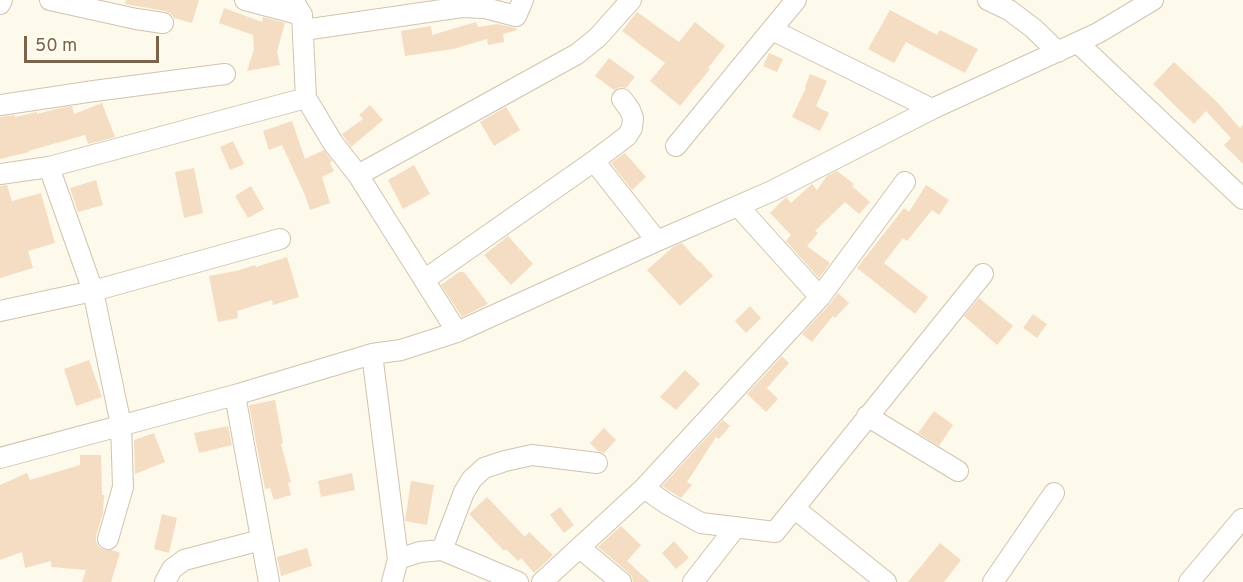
<!DOCTYPE html>
<html>
<head>
<meta charset="utf-8">
<style>
  body { margin:0 }
  #map { position:relative; width:1243px; height:582px; overflow:hidden; background:#fdf9eb; font-family:Overpass,sans-serif }
  canvas { display:block }
  .scale { position:absolute; left:24px; top:36px; width:135px; height:27px; box-sizing:border-box; border:3px solid #7a644c; border-top:0; padding-left:8px; font-size:18px; line-height:21px; white-space:nowrap; color:#7a644c; -webkit-text-stroke:4px #fffcf2; paint-order:stroke }
</style>
</head>
<body>
<div id="map">
<canvas width="1243" height="582"></canvas>
<div class="scale">50 m</div>
</div>
<script>
const ctx = document.querySelector('canvas').getContext('2d');
ctx.lineJoin = 'round';
function paint(path, color) { ctx.fillStyle = color; ctx.fill(path, 'evenodd'); }
const shape = rows => new Path2D(rows.map(r => 'M' + r).join(''));
function strokePath(path, color, width, dash) { ctx.strokeStyle = color; ctx.lineWidth = width; ctx.lineCap = dash ? 'butt' : 'round'; ctx.setLineDash(dash || []); ctx.stroke(path); }
paint(shape([
  [126,0,199,0,192,23,174,18,170,13,165,11,125,4],
  [224,8,262,22,263,17,285,23,277,51,280,65,247,71,254,49,253,35,219,23],
  [890,10,937,35,940,30,978,49,965,73,906,42,894,63,868,49],
  [637,12,679,42,695,22,725,46,708,68,710,69,680,106,650,81,665,63,622,31],
  [476,22,478,27,497,24,516,28,517,30,503,34,504,42,488,45,487,39,453,49,405,56,401,31,431,26,432,35],
  [769,53,783,59,777,72,763,66],
  [609,58,635,77,626,88,620,87,614,90,595,76],
  [1174,62,1216,101,1240,128,1243,125,1243,164,1224,145,1231,138,1206,111,1194,124,1153,84],
  [810,74,827,81,816,106,829,113,820,131,792,117,806,88,805,87],
  [102,103,115,137,88,144,85,135,28,151,29,152,0,159,0,117,15,115,15,117,37,112,37,114,56,109,72,106,74,114],
  [370,105,383,120,351,147,342,134,363,119,359,115],
  [506,107,520,130,494,146,480,122],
  [292,121,305,159,324,150,332,161,330,163,334,171,322,177,330,203,310,210,305,195,282,145,269,150,263,131],
  [233,141,244,164,230,170,220,147],
  [625,153,646,177,632,190,611,163],
  [414,165,430,194,403,209,388,180],
  [194,168,203,213,184,218,175,172],
  [837,171,854,184,852,186,870,202,859,214,845,202,815,231,818,233,807,246,830,263,819,278,786,241,791,235,770,213,786,197,791,203,812,184,817,190,827,176],
  [96,180,103,205,78,212,70,188],
  [7,185,12,201,41,193,55,243,28,251,33,268,0,278,0,186],
  [926,185,949,200,939,215,932,210,907,241,903,238,884,263,928,297,915,314,857,268,904,208,909,212],
  [251,186,264,209,248,218,235,196],
  [508,236,533,264,511,285,484,255],
  [682,243,699,262,700,261,713,276,680,306,647,270,673,247],
  [287,257,299,297,273,305,272,300,237,311,238,318,218,322,209,276,236,271,255,265,256,267],
  [459,272,464,272,488,304,462,317,441,285],
  [838,293,849,303,835,318,833,316,812,342,802,334,829,305],
  [979,298,1013,326,997,345,964,316],
  [750,306,761,318,746,333,735,321],
  [1033,314,1047,324,1037,338,1023,328],
  [782,356,789,363,767,388,778,399,766,412,747,394],
  [89,360,102,397,76,406,64,369],
  [685,370,700,384,676,410,660,397],
  [275,400,283,443,281,444,291,482,288,483,291,495,274,500,270,488,265,489,249,405],
  [934,411,953,425,939,446,918,433],
  [723,420,730,426,719,439,716,437,687,482,692,485,681,498,662,486],
  [228,426,232,445,199,453,194,433],
  [604,428,616,440,604,453,598,451,590,443],
  [154,433,165,462,135,474,134,440],
  [80,455,101,455,102,495,104,495,103,513,96,536,96,541,99,547,104,550,112,550,120,553,111,582,82,582,86,570,51,567,51,561,25,568,22,552,0,560,0,485,27,473,30,480,80,465],
  [352,473,355,490,321,497,318,481],
  [411,481,434,485,427,525,405,521],
  [487,497,525,537,529,532,553,555,534,573,521,558,518,561,506,549,504,551,469,514],
  [560,507,574,525,564,533,550,515],
  [162,514,177,518,169,553,154,549],
  [621,526,641,545,627,561,650,582,633,582,632,577,629,573,598,547],
  [674,541,689,558,676,569,662,553],
  [940,543,961,560,944,582,908,582],
  [307,548,312,566,281,576,277,557]
]), '#f4ddc2');
const minor = shape([
  [50,0,136,19,163,23],
  [245,0,302,15],
  [293,0,302,15,306,98,333,143,358,175,457,332],
  [988,0,1009,10,1033,28,1058,52],
  [0,4,2,0],
  [304,30,462,7,485,8,516,16,523,0],
  [772,30,932,109],
  [1078,43,1243,199],
  [0,105,94,91,225,74],
  [676,146,796,0],
  [594,161,657,241],
  [49,167,93,291,121,425,123,487,108,539],
  [0,174,49,167,306,98],
  [358,175,577,54,598,37,631,0],
  [738,206,820,297],
  [424,280,594,161,627,136,632,128,633,118,630,110,622,99],
  [0,311,93,291,280,239],
  [372,354,398,559,392,582],
  [235,395,269,582],
  [867,416,958,471],
  [0,458,235,395,372,354,401,350,457,332,657,241,772,191,932,109,1098,33,1153,0],
  [644,488,667,504,701,523,775,532,983,274],
  [794,508,886,582],
  [580,548,621,582],
  [442,550,464,492,472,479,484,468,505,461,532,455,597,463],
  [398,559,420,552,442,550,518,582],
  [165,582,172,569,184,560,261,540],
  [542,582,644,488,820,297,905,182],
  [693,582,736,527],
  [993,582,1054,493],
  [1189,582,1242,519]
]);
strokePath(minor, '#d1c3af', 22);
strokePath(minor, '#fff', 20);
</script>
</body>
</html>
